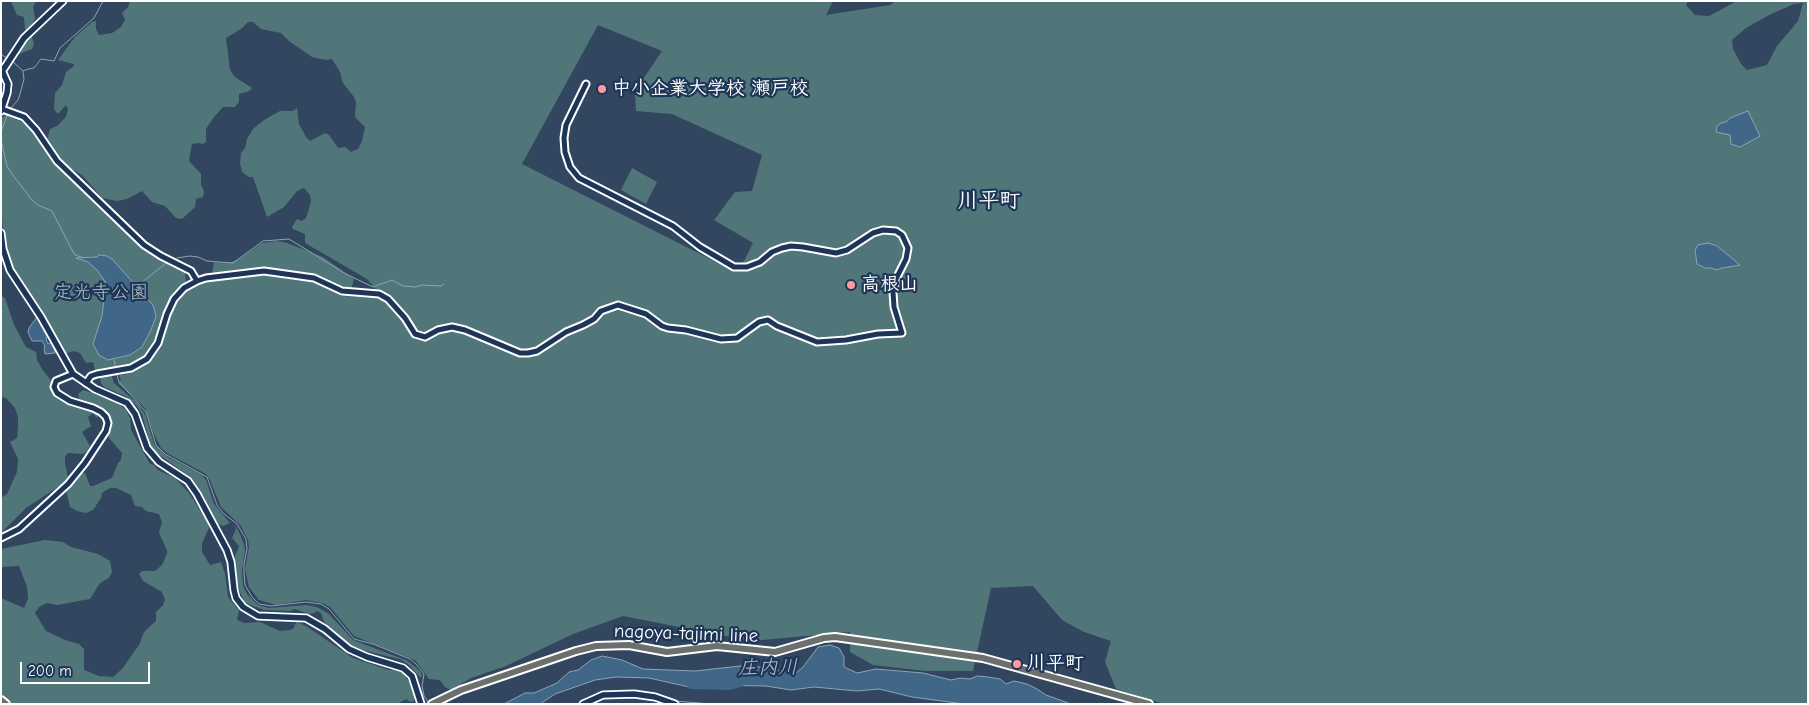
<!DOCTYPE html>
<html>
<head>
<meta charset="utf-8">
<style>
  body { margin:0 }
  #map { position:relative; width:1809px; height:705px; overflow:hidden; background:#33465f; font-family:"Comic Neue",sans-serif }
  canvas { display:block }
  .frame { position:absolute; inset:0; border:2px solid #fff; pointer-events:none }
  .scale { position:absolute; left:20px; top:662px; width:130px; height:22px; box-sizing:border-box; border:2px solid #fff; border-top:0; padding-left:6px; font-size:15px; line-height:18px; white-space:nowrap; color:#fff; -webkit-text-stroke:4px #1d3557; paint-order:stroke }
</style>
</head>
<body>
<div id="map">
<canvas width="1809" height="705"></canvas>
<div class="frame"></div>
<div class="scale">200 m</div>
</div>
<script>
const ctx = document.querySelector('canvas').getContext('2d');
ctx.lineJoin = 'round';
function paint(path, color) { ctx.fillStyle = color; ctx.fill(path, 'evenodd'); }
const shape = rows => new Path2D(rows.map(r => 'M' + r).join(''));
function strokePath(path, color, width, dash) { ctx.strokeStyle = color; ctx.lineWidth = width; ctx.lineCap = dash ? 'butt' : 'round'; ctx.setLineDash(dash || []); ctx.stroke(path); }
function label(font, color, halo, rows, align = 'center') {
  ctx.font = font + ' "Comic Neue","Klee One",sans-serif'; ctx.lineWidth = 4.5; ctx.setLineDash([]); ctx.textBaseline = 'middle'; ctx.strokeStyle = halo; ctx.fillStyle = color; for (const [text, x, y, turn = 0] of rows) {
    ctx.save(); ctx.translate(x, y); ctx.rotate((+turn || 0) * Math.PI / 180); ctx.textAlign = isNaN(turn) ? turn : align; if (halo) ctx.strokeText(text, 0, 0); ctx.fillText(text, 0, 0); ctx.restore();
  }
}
paint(shape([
  [11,1,36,1,33,7,35,18,32,26,25,30,24,17,17,15],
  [130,1,833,1,826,15,890,5,895,1,1688,1,1686,5,1695,15,1709,16,1737,1,1808,1,1808,704,1164,704,1116,689,1105,662,1111,641,1084,632,1062,620,1033,586,991,588,973,671,926,671,873,665,850,652,850,632,751,641,623,616,573,634,506,666,471,678,451,690,445,687,440,680,429,679,415,660,354,636,330,607,322,603,306,600,276,605,259,600,249,587,245,569,249,547,248,540,241,526,221,507,210,480,206,474,167,453,161,448,153,432,145,408,118,383,121,380,119,376,122,374,125,375,131,369,139,367,150,360,159,346,168,318,177,299,185,291,199,283,211,280,276,274,294,280,313,281,342,296,375,298,378,292,367,279,305,243,305,234,293,229,292,227,297,219,302,221,306,218,311,202,310,195,304,188,297,191,284,207,267,217,253,177,249,177,242,172,240,163,241,153,245,148,247,139,253,129,264,120,280,111,293,111,297,108,299,124,306,137,310,141,325,133,329,135,338,148,345,147,351,152,358,149,362,141,365,127,355,117,356,102,354,97,343,83,340,72,332,59,326,60,312,57,289,41,281,33,261,29,253,22,248,22,241,29,226,38,230,70,235,77,252,88,249,91,239,94,239,102,235,107,223,107,214,117,206,129,206,142,203,144,198,143,192,144,189,161,201,174,201,185,204,191,203,197,196,199,195,207,182,219,176,218,165,206,152,202,142,191,127,199,117,201,102,198,83,176,61,162,47,140,50,129,57,126,66,117,68,109,66,105,59,113,57,113,54,109,55,93,62,85,66,72,74,66,74,64,58,60,75,37,92,22,96,21,96,29,99,35,112,33,121,27,125,20,122,13,128,7],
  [1803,3,1798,21,1777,46,1767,65,1747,70,1741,64,1733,49,1732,40,1746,28,1769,15,1794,4],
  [598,25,662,51,635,91,636,111,672,114,762,155,752,191,735,192,714,220,753,243,744,261,732,270,522,164],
  [29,37,32,37,34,44,32,49,19,54,18,52],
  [6,115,24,123,30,128,52,162,142,248,154,256,185,272,186,282,179,288,168,302,154,342,145,356,137,361,126,365,95,370,93,362,86,363,80,353,74,351,64,354,13,271,4,245,1,203,1,118],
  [632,168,657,182,646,204,621,190],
  [277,241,287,243,323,257,354,279,351,290,343,289,312,276,282,272,275,269,212,274,214,262,229,263,239,259,262,243],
  [1,296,5,298,14,325,26,347,36,352,37,360,42,369,52,382,53,391,55,396,64,401,91,409,98,412,100,416,96,417,93,413,88,417,91,426,82,432,90,446,87,451,83,454,68,453,65,456,65,463,68,477,61,485,26,508,1,533,1,498,7,494,17,472,18,459,10,442,17,438,18,427,18,417,15,408,6,398,1,397],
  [111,374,114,383,138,404,145,414,154,444,168,457,202,475,206,480,214,504,230,523,223,526,217,524,209,510,196,484,189,476,155,452,150,444,142,414,137,406,125,396,104,387,101,383,100,375],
  [83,390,105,396,117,402,126,410,130,418,131,430,150,464,154,465,158,470,175,478,189,493,207,521,209,528,202,543,202,552,210,565,221,562,225,574,228,597,239,610,237,620,244,623,260,622,280,631,290,630,294,628,295,624,297,622,306,626,353,658,389,670,399,670,404,674,409,682,415,698,414,701,410,702,406,699,397,704,8,704,1,699,1,598,24,608,28,599,27,587,19,566,1,567,1,549,45,540,63,542,71,547,98,554,110,561,112,572,109,578,100,583,90,599,57,605,47,603,39,607,35,613,46,631,65,640,79,644,84,649,84,670,99,676,113,677,122,669,139,645,144,632,156,621,156,612,163,605,165,600,162,592,143,581,139,574,142,571,155,571,162,565,167,554,167,550,159,533,162,522,159,514,146,511,142,507,135,506,131,495,116,488,110,488,102,493,101,498,93,510,86,513,77,511,70,507,66,490,82,473,85,473,90,486,93,486,112,478,118,463,121,460,122,453,109,438,108,431,110,420,106,412,100,407,80,401,78,394],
  [234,524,238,530,244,544,245,551,242,570,243,586,247,594,258,605,269,608,306,605,317,607,329,614,353,640,408,661,420,671,422,675,421,678,408,664,399,659,354,648,324,622,321,613,317,611,314,613,309,614,295,609,290,611,264,610,245,603,239,590,237,580,235,556,239,546,232,538,236,529]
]), '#507679');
const water = shape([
  [1748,111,1760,136,1740,147,1731,144,1730,135,1716,132,1717,126,1721,123,1726,122,1730,118,1748,111],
  [1708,243,1717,246,1740,265,1722,268,1717,270,1711,268,1705,268,1697,264,1695,250,1698,245,1708,243],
  [99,255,107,256,112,259,153,305,156,316,151,330,142,347,130,355,108,360,99,355,93,344,102,316,106,283,97,270,88,262,76,258,97,257,99,255],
  [37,317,48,336,46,339,48,344,52,342,54,345,55,353,45,354,44,348,45,346,42,341,32,341,28,332,29,328,37,317],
  [830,645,839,648,844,657,844,667,857,673,876,669,923,673,951,680,960,678,970,679,977,676,988,677,1000,679,1006,684,1014,681,1027,684,1037,689,1046,695,1071,704,964,704,912,697,879,689,857,691,814,687,791,690,766,686,711,685,689,687,649,678,616,677,595,680,555,694,540,704,504,704,525,693,534,693,557,683,569,672,578,670,591,660,602,656,622,660,643,669,695,671,740,666,761,667,795,674,803,667,818,647,830,645]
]);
paint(water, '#406787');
strokePath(water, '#8ca4b7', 1);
strokePath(shape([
  [1,54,8,59],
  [11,60,23,71],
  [23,71,28,69,34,68,41,59,54,61,60,48,94,18,103,1],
  [10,109,18,100,20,94,24,79,23,72],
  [1,132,8,113],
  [1,140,7,166,12,174,32,200,38,205,52,211,72,250,75,255,84,258],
  [177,258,190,256,198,257,207,261,233,263,263,241,289,239,346,274,373,287,392,280,403,286,416,287,422,285,441,286,444,284],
  [136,287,165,264],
  [114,360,116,368],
  [116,372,119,382,146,412,156,445,165,454,207,477,217,505,223,513,237,524,246,539,247,549,244,564,244,573,245,585,252,597,259,604,271,606,306,602,321,604,329,609,354,639,373,644,410,659,416,664,424,674,422,686,424,696,429,703],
  [609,692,625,692],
  [639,692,650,693],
  [675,701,711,704]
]), '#8ca4b7', 1);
strokePath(shape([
  [691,685,730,686,740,683]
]), '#406787', 8);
const tertiary = shape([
  [2,109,24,117,36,130,57,161,144,245,161,256,191,271,197,281,206,278,264,271,314,278,342,291,379,294,388,299,405,318,415,334,425,337,438,330,452,327,465,330,520,353,528,353,537,351,566,332,583,325,594,319,601,311,618,305,646,314,662,326,668,328,686,330,721,339,737,338,759,322,768,320,777,326,817,342,846,340,878,334,902,333,894,307,893,292,896,279,906,259,908,248,902,235,896,231,883,230,873,233,847,250,836,253,803,247,791,246,782,248,772,252,760,262,747,267,734,267,700,247,673,226,579,178,570,167,565,152,564,138,566,125,586,84],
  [86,383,91,376,97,374,131,368,147,359,158,343,167,314,174,299,184,288,197,281],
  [1,538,19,529,68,484,85,463,106,431,108,423,106,417,101,412,93,408,70,401,57,393,54,387,56,381,73,374]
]);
const secondary = shape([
  [1,68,8,84,7,93,1,111],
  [3,70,24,38,63,1],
  [1,233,3,249,10,270,41,317,73,374,95,389,127,403,135,414,147,448,159,462,188,481,197,494,227,550,231,562,234,590,236,598,243,607,258,616,306,618,325,629,349,649,367,657,403,668,412,676,421,704],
  [583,704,603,695,634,694,655,697,675,704]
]);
const primary = shape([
  [1,700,6,704],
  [432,704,461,690,576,651,596,646,629,645,667,652,717,646,775,652,824,638,835,637,983,658,1149,704]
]);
strokePath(tertiary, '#fff', 9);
strokePath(secondary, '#fff', 9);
strokePath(primary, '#fff', 10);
strokePath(tertiary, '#1d3557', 5);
strokePath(secondary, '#1d3557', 5.5);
strokePath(primary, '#6b706d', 6);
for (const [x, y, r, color] of [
  [602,89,5,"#ff9aa2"],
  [851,285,5,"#ff9aa2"],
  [1017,664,5,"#ff9aa2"]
]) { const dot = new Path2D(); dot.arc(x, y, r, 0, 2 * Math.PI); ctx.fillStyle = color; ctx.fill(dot); strokePath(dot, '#1d3557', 2); }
label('bold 19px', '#fff', '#1d3557', [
  ["中小企業大学校 瀬戸校",612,89],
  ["高根山",861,285],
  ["川平町",1027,664]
], 'left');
label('19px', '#b0c1c3', '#1d3557', [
  ["定光寺公園",101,293]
]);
label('19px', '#fff', '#1d3557', [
  ["nagoya-tajimi line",686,634,2]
]);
label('italic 20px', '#b3c2cf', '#1d3557', [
  ["庄内川",768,668,-1]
]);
label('bold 21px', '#fff', '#1d3557', [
  ["川平町",989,201]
]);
</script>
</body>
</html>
